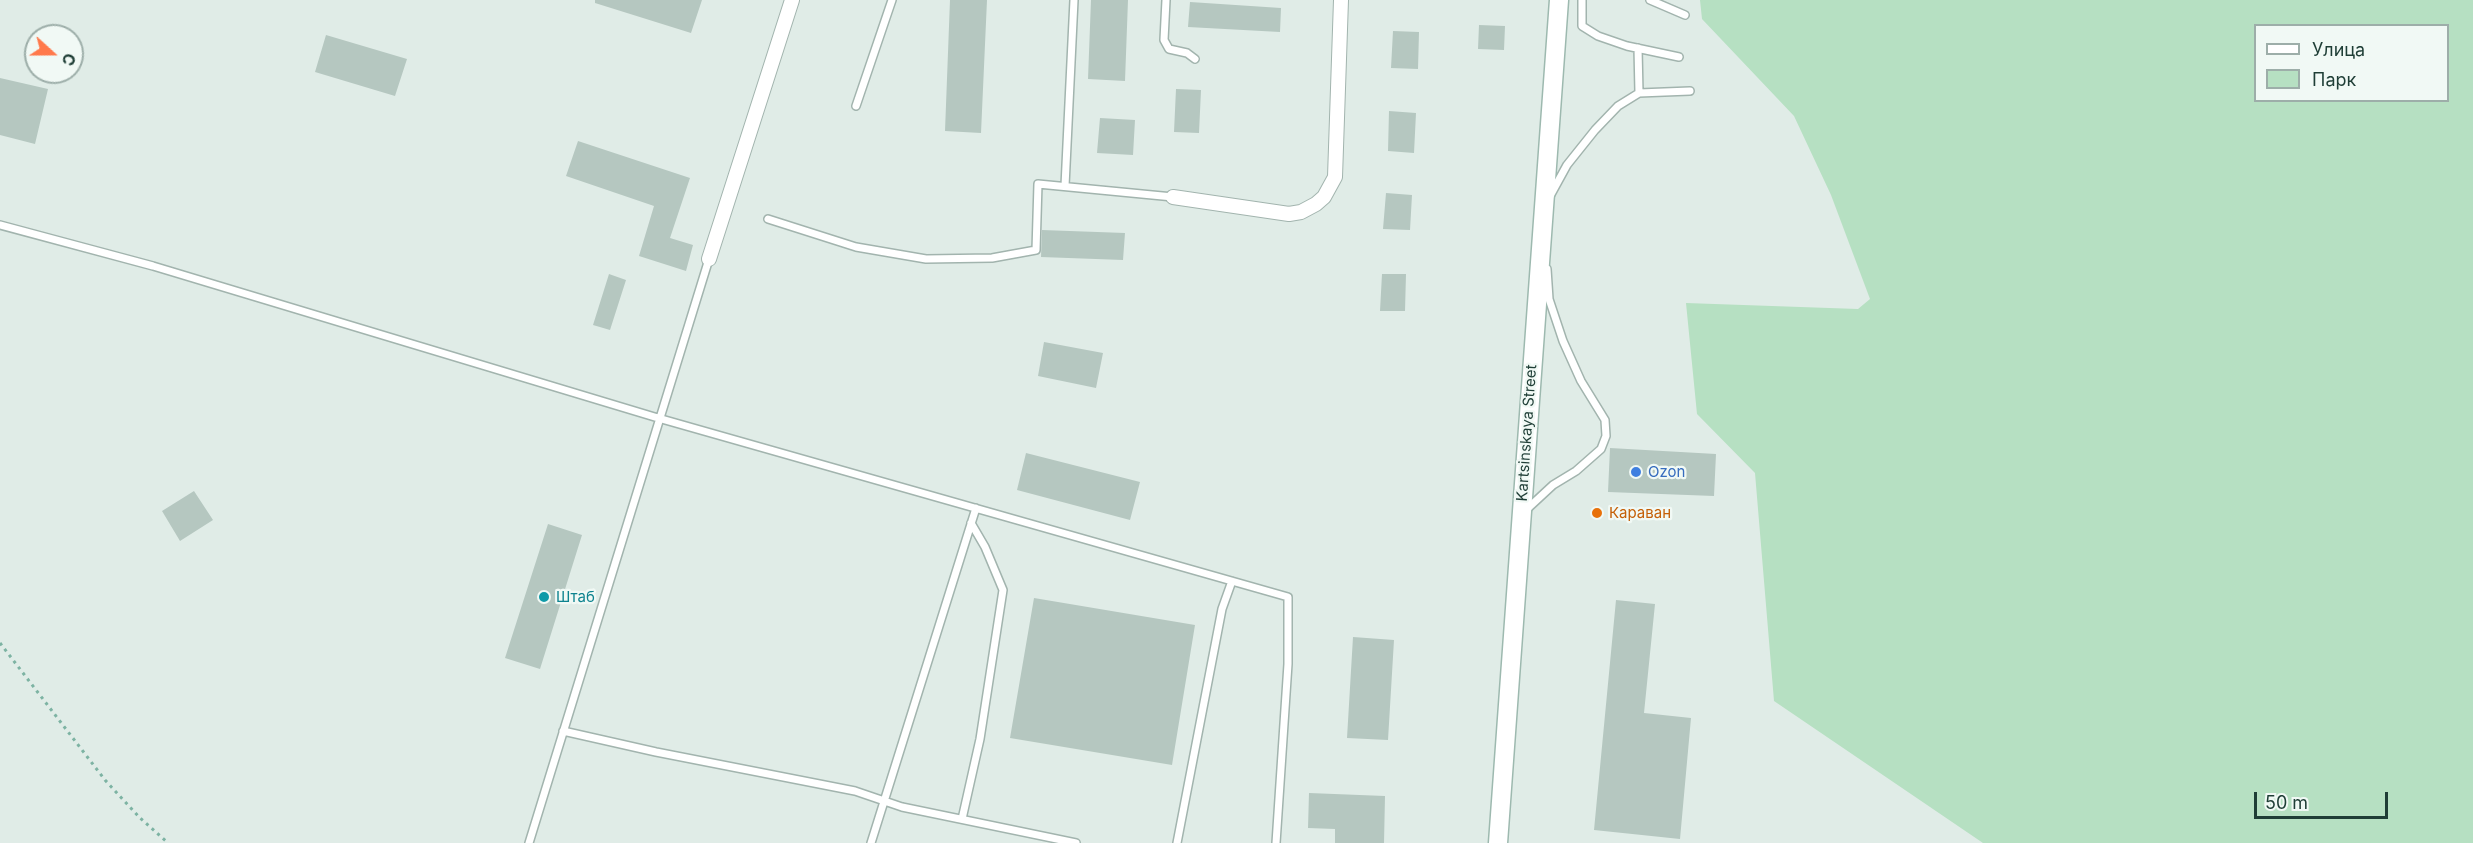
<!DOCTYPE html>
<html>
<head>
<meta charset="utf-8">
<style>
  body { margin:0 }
  #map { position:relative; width:2473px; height:843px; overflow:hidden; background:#e0ece7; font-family:Inter,sans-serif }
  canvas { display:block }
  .legend { position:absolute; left:2254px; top:24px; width:195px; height:78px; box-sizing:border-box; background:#f1f9f5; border:2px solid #9daea9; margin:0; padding:8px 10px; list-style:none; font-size:18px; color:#1f3e36 }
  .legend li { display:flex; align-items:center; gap:12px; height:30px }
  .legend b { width:30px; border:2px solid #9daea9 }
  .north { position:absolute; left:24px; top:24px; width:60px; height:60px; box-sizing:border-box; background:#f1f9f5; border:2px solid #9daea9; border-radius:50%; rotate:111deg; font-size:16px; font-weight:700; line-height:24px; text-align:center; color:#1f3e36 }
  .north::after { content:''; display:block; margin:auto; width:21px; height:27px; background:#ff794b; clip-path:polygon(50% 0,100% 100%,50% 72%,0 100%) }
  .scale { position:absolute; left:2254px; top:792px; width:134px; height:27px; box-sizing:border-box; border:3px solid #1f3e36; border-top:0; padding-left:8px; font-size:18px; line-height:21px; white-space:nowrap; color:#1f3e36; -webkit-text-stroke:4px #f1f9f5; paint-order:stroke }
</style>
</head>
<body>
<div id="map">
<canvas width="2473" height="843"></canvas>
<ul class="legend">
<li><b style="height:8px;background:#fff"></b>Улица</li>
<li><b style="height:16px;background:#b6e0c2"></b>Парк</li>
</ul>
<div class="north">С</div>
<div class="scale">50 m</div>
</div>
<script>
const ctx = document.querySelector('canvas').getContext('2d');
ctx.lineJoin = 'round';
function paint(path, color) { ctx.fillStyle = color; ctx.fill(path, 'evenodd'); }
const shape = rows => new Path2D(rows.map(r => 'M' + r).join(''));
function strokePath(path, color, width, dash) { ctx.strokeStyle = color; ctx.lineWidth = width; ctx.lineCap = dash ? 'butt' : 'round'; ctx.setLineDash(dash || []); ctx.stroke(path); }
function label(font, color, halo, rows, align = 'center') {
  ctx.font = font + ' Inter,sans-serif'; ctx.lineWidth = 4.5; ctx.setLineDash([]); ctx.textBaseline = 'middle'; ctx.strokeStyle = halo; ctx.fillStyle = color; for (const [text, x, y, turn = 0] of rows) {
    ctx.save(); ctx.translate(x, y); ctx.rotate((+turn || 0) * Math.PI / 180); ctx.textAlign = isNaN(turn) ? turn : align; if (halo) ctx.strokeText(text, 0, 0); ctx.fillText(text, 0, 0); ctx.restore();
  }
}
paint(shape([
  [1700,0,2473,0,2473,843,1983,843,1774,701,1755,473,1697,414,1686,303,1858,309,1870,299,1831,195,1794,116,1702,19],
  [2256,26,2448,26,2448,100,2256,100]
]), '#b6e0c2');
paint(shape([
  [595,0,702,0,691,33,595,3],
  [950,0,987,0,981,133,945,131],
  [1091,0,1128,0,1125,81,1088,79],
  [1190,2,1281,8,1280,32,1188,27],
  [1479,25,1505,26,1504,50,1478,49],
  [1393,31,1419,32,1418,69,1391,68],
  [326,35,407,59,395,96,315,72],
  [0,78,48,89,35,144,0,135],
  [1176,89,1201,90,1199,133,1174,132],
  [1389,111,1416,113,1414,153,1388,151],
  [1100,118,1135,120,1133,155,1097,153],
  [578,141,690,178,670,238,693,245,686,271,639,256,654,206,566,176],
  [1386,193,1412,195,1410,230,1383,229],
  [1042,230,1125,233,1123,260,1041,257],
  [609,274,626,280,610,330,593,325],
  [1382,274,1406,274,1405,311,1380,311],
  [1044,342,1103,353,1096,388,1038,376],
  [1610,448,1716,454,1714,496,1608,492],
  [1026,453,1140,482,1130,520,1017,490],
  [194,491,213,520,180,541,162,511],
  [548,524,582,535,540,669,505,658],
  [1034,598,1195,625,1172,765,1010,738],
  [1616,600,1655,604,1644,713,1691,718,1680,839,1594,830],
  [1353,637,1394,640,1388,740,1347,738],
  [1309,793,1385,796,1384,843,1335,843,1335,829,1308,828]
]), '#b5c7c0');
const service = shape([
  [1166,0,1164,40,1169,49,1187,53,1195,59],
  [1582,0,1582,26,1598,36,1627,46,1679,57],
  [1650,0,1685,15],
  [1638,48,1639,93],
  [856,106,892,0],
  [1065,186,1074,0],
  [1550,196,1567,165,1595,130,1618,106,1639,93,1690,91],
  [768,219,856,247,926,259,992,258,1036,250,1038,184,1173,197],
  [0,225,153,266,658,418,1288,597,1288,664,1276,843],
  [1526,510,1553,485,1576,471,1601,449,1606,436,1605,420,1581,381,1563,341,1549,299,1547,269],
  [563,731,656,752,855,791,902,807,1076,843],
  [962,819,980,739,1003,590,985,547,971,523],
  [529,843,709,259],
  [871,843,976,508],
  [1177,843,1222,609,1232,581]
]);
const minor = shape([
  [1173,197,1289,214,1301,212,1316,204,1324,197,1335,177,1341,0],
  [709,259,792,0]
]);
const secondary = shape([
  [1498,843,1559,0]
]);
strokePath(service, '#a2b4ae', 10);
strokePath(minor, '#a2b4ae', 16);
strokePath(secondary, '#9db9af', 21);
strokePath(shape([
  [0,643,105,780,140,818,168,843]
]), '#7db3a3', 3, [3, 4.5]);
strokePath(service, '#fff', 7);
strokePath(minor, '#fff', 14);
strokePath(secondary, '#fff', 18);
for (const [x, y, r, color] of [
  [1636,472,6,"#3f7fe0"],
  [1597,513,6,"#e8710a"],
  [544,597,6,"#0f9aa8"]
]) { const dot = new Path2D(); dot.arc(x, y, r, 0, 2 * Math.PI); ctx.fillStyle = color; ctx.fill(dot); strokePath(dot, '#f1f9f5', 2); }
label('15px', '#1f3e36', '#f1f9f5', [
  ["Kartsinskaya Street",1527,433,-86]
]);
label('15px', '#366cbe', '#f1f9f5', [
  ["Ozon",1648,472]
], 'left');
label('15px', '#c56008', '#f1f9f5', [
  ["Караван",1609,513]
], 'left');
label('15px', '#0d838f', '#f1f9f5', [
  ["Штаб",556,597]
], 'left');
</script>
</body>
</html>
